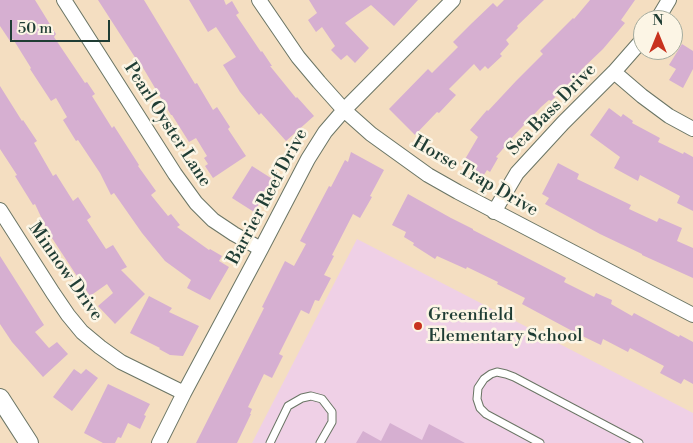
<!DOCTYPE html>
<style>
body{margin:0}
#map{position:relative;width:693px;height:443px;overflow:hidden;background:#f4dec1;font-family:"Libre Bodoni",serif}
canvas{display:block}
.north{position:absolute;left:633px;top:10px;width:50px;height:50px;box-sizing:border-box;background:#fcf5e5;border:1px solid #a4ab9e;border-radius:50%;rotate:0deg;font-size:14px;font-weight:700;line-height:20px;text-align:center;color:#1f3d34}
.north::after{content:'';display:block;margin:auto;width:18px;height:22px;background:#c8321e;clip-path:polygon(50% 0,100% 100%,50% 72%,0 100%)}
.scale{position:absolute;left:10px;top:20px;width:100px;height:22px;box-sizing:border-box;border:2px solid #1f3d34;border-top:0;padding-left:6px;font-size:15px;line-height:18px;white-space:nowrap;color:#1f3d34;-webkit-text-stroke:4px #fcf5e5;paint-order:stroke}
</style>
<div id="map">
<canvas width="693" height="443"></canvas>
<div class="north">N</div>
<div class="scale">50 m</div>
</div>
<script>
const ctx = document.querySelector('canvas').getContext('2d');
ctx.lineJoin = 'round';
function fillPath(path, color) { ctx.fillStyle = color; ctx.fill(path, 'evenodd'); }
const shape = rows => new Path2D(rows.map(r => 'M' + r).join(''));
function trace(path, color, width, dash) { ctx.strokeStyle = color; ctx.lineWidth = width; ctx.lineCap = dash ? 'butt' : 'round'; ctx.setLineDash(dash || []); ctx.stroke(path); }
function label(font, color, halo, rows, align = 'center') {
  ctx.font = font + ' "Libre Bodoni",serif'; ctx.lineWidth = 5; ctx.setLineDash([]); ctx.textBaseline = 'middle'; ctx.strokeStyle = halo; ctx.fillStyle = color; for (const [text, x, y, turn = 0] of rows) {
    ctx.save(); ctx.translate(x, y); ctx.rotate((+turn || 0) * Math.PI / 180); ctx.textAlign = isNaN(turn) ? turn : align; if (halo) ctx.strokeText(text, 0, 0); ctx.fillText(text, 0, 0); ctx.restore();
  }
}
fillPath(shape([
 [357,239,693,413,693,443,252,443]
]), '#efd0e6');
fillPath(shape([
 [0,0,35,0,56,34,54,37,85,83,87,82,95,94,92,96,112,128,114,126,139,165,138,166,156,191,151,195,168,216,171,214,180,225,177,227,209,250,210,249,222,256,219,261,229,267,210,300,187,288,191,280,165,261,142,233,114,193,111,195,100,173,78,140,76,141,63,120,67,117,56,98,51,101,30,69,31,68,13,39,10,41,0,26],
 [98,0,144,0,195,84,197,83,213,110,217,107,230,127,228,129,246,156,213,178,205,166,208,164,204,158,207,156,196,138,189,142,172,115,171,115,139,61,138,62],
 [189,0,224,0,226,5,232,1,239,13,236,15,261,52,262,51,272,66,270,66,296,98,297,97,314,116,286,141,261,113,259,115,240,92,223,65,236,57,216,27,208,32],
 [309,0,418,0,394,26,371,5,345,23,369,48,355,63,347,55,341,60,331,50,335,46,322,27,316,32,308,20,317,13],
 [504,0,544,0,517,26,518,28,506,40,509,44,500,54,502,56,488,69,485,66,480,71,474,64,449,89,456,95,439,113,437,112,415,135,389,109,428,69,432,73,458,47,453,42,471,24,493,3,497,7],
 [590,0,635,0,621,20,625,23,603,49,581,70,582,71,551,101,549,100,541,107,506,144,507,144,496,157,498,158,490,172,487,170,482,178,461,166,478,137,470,130,487,110,488,111,516,81,543,54,540,51,573,18,574,19],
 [682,44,693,51,693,69,683,88,669,80,676,69,669,65],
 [0,86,22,121,23,120,37,141,34,143,53,176,56,174,73,201,78,197,91,217,87,220,106,249,113,245,127,267,121,270,145,294,115,324,98,306,113,293,107,284,90,296,48,232,35,204,33,205,15,176,17,175,0,149],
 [609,108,621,117,623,114,633,121,632,123,660,138,658,142,683,154,684,152,693,157,693,211,677,203,680,196,640,175,638,181,614,168,620,157,590,135],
 [351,152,384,170,370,196,372,197,360,218,353,214,332,255,334,256,324,275,331,278,319,301,315,300,309,314,301,310,279,354,283,356,272,378,264,374,248,407,252,409,250,414,251,414,237,443,196,443,264,308,262,307,285,261,294,266,306,244,300,241,329,186,331,187,345,160,348,162],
 [558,163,579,174,577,179,631,205,629,209,657,222,659,218,682,228,677,241,693,248,693,278,642,255,642,254,600,234,545,204,549,198,542,194],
 [252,166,274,180,254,212,232,198],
 [408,194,451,218,473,229,473,230,566,278,564,282,594,297,596,293,612,300,611,304,632,316,634,313,679,337,680,335,693,342,693,384,684,379,681,384,660,373,664,366,630,348,628,352,603,339,601,345,576,333,522,304,525,298,497,284,498,282,467,267,466,269,437,256,435,259,413,245,414,243,404,237,406,232,392,225],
 [0,256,44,325,35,332,49,348,57,342,68,354,43,377,12,342,0,324],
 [149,296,172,308,169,312,199,326,183,356,170,355,159,349,160,348,130,333],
 [74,369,81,374,86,369,98,378,72,411,53,397],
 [108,384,150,404,144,415,146,416,140,429,128,423,121,438,118,437,115,443,103,443,84,433],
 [390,423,422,440,429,424,465,443,356,443,363,431,381,441]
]), '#d6afd1');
const service = shape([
 [270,443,288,406,302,398,311,396,322,399,332,412,332,422,320,443],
 [540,443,486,414,480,408,477,399,478,388,484,379,491,374,497,372,506,374,514,377,639,443]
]);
const minor = shape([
 [64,0,175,174,196,203,213,220,234,234,261,249],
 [259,0,298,57,319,82,344,110,371,134,428,175,458,192,693,315],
 [657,20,669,0],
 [614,72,642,96,669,116,693,129],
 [0,210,53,293,68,315,82,332,100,347,121,362,184,393],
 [494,212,517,173,563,123,614,72,643,39],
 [159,443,184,393,261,249,308,159,325,132,344,110,453,0]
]);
const tertiary = shape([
 [0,398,29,443]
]);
trace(service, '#6a7565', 9);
trace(minor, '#6a7565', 16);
trace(tertiary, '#6a7565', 20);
trace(service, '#fff', 7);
trace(minor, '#fff', 14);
trace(tertiary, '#fff', 18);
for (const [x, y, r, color] of [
 [418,326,5,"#c8321e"]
]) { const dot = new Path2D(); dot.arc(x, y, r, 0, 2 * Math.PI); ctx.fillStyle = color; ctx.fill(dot); trace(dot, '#fcf5e5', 2); }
label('18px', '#1f3d34', '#fcf5e5', [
 ["Sea Bass Drive",552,110,-46],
 ["Pearl Oyster Lane",167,125,57],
 ["Horse Trap Drive",475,177,30],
 ["Barrier Reef Drive",268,197,-62],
 ["Minnow Drive",65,272,55]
]);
label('18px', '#1f3d34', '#fcf5e5', [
 ["Greenfield",428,316],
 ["Elementary School",428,337]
], 'left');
</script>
